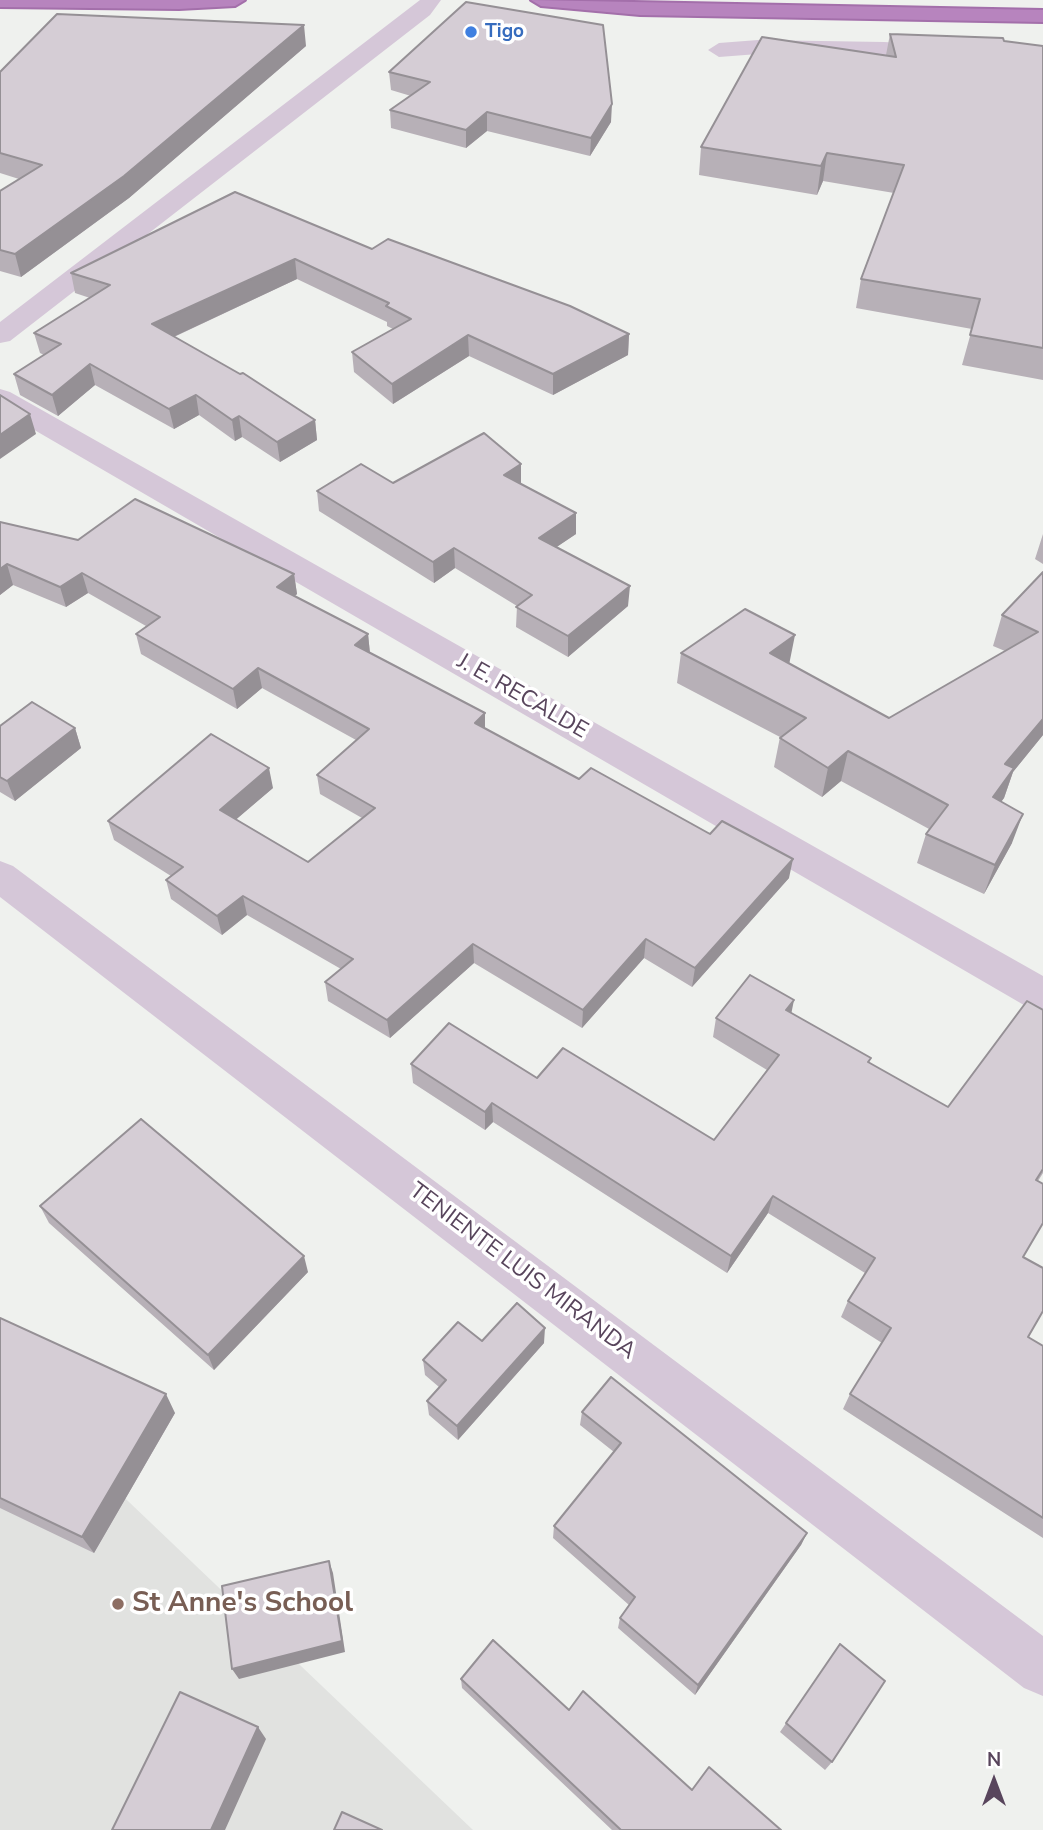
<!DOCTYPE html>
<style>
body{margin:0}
#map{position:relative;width:1043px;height:1830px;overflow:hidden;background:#eff1ee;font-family:"Nunito Sans",sans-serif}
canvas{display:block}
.north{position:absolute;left:959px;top:1746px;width:70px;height:70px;-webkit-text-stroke:5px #fff;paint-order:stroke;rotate:0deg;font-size:19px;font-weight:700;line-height:28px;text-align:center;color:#58455c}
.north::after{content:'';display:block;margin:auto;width:24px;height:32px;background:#58455c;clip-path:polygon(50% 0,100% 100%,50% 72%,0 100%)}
</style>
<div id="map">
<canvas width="1043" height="1830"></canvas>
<div class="north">N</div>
</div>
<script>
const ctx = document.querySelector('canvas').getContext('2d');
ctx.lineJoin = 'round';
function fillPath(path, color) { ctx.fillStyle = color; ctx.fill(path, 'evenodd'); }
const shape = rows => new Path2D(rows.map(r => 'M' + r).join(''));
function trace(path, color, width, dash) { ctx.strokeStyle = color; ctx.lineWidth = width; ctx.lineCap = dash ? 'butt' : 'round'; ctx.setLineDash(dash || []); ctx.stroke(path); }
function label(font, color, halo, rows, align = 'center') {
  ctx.font = font + ' "Nunito Sans",sans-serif'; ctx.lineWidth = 7; ctx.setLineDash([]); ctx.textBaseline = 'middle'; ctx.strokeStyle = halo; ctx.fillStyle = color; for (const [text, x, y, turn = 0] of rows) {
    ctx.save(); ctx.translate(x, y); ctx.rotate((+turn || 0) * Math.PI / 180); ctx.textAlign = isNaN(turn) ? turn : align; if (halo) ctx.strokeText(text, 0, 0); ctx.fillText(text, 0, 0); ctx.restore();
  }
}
fillPath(shape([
 [0,1379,473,1830,0,1830]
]), '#e1e2e0');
const highway = shape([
 [0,0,245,0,235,6,179,9,0,7,0,0],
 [531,0,1043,10,1043,22,640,15,541,6,531,0]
]);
trace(highway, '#a36faa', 4);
fillPath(shape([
 [420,0,441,0,430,15,10,341,0,343,0,322,420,0],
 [758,40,884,42,1006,49,1043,55,1043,69,1006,63,884,56,758,54,719,57,708,50,719,43,758,40],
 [0,389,10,392,1043,976,1043,1012,1029,1008,0,410,0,389],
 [0,861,13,866,1043,1636,1043,1696,1024,1688,0,897,0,861]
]), '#d5c7d8');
fillPath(highway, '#b784be');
fillPath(shape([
 [890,34,1004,41,1043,46,1043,380,962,365,972,329,856,308,861,279,894,193,823,181,817,195,699,175,701,147,886,55],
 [306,46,129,198,21,277,0,271,0,191,19,179,0,173,0,72],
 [389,72,611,122,590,156,487,131,466,148,391,128,390,110,411,96,391,90],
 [372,249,629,334,628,355,553,395,469,356,393,404,354,372,352,352,393,329,387,326,387,322,297,279,174,337,315,420,317,440,280,462,242,437,235,441,199,415,174,429,95,385,58,416,20,395,14,374,44,355,40,353,34,333,90,298,75,293,71,273],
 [393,483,521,484,576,513,576,534,556,547,628,606,568,657,516,627,517,606,455,568,434,583,319,511,317,491],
 [0,522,78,540,294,574,297,594,295,596,368,634,370,653,485,713,485,729,579,779,789,878,692,987,644,958,582,1028,474,963,390,1038,328,1001,325,982,341,969,247,915,222,935,171,899,166,880,171,876,114,840,108,821,273,788,236,819,308,862,362,818,320,794,317,775,356,740,262,688,237,709,141,654,136,634,146,626,88,593,66,607,13,585,0,595],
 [1043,534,1043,564,1035,559],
 [1043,572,1043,735,1013,772,1004,798,1001,802,1012,843,984,894,917,863,926,834,929,829,841,781,822,797,774,767,780,737,677,683,681,653,789,664,889,718,1005,651,993,646,1002,615],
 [0,726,75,728,81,748,15,801,0,792],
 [1043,1010,1043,1173,1038,1181,1023,1257,1028,1337,1043,1346,1043,1538,843,1409,850,1394,882,1343,841,1317,848,1301,865,1273,768,1213,727,1273,493,1122,485,1130,413,1083,411,1064,537,1078,714,1140,767,1070,713,1037,716,1018,791,1013,871,1058,869,1063,948,1107],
 [40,1206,308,1272,214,1370,49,1223],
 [0,1318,175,1413,94,1553,0,1508],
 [482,1341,544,1343,458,1440,429,1415,427,1401,439,1387,425,1375,423,1360],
 [582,1412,807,1533,801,1545,695,1695,618,1628,620,1618,629,1605,553,1538,554,1526,614,1452,580,1425],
 [840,1644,832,1762,825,1770,780,1732],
 [461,1679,569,1710,692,1790,781,1830,612,1830,462,1688]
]), '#b7b0b7');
fillPath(shape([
 [304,25,306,46,129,198,21,277,15,254],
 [612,104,611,122,590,156,591,138],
 [487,112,487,131,466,148,466,130],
 [827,153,823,181,817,195,821,166],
 [295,259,297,279,156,345,152,324],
 [629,334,628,355,553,395,553,374],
 [468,335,469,356,393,404,392,384],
 [90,364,95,385,58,416,52,395],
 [196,395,199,415,174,429,169,409],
 [30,414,36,434,0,459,0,435],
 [239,416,242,437,235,441,232,420],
 [315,420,317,440,280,462,277,442],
 [521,464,521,485,504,475],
 [576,513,576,534,539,559,539,538],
 [454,548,455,568,434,583,433,562],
 [7,564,13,585,0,595,0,569],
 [82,573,88,593,66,607,60,587],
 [294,574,297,594,281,607,277,587],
 [630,586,628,606,568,657,568,636],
 [368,634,370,654,355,645],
 [795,635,789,665,770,653],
 [258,668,262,688,237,709,233,689],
 [485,713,485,733,475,723],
 [1043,719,1043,735,1013,772,1004,798,982,827,1005,764],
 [75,728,81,748,15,801,7,781],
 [848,751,841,781,822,797,828,768],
 [269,768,273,788,225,829,220,810],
 [1023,814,1012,843,984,894,995,865],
 [793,859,789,878,692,987,695,968],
 [243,896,247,915,222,935,217,916],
 [646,939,644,958,582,1028,583,1010],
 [473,944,474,963,390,1038,387,1020],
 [794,1000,790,1020,786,1010],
 [492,1103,493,1122,485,1130,485,1112],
 [773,1196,768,1213,727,1273,731,1256],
 [304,1256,308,1272,214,1370,208,1355],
 [545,1328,544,1343,458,1440,457,1426],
 [166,1394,175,1413,94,1553,82,1537],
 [807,1533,801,1545,695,1695,698,1685],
 [329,1561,333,1573,345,1652,239,1679,232,1669],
 [258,1727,266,1739,225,1830,211,1830]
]), '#959095');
const building = shape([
 [466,2,603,25,612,104,591,138,487,112,466,130,390,110,430,82,389,72,466,2],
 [57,14,304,25,124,176,15,254,0,250,0,191,42,165,0,153,0,72,57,14],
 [890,34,1003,38,1004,41,1043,46,1043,348,970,335,980,299,861,279,904,165,827,153,821,166,701,147,762,37,896,57,890,34],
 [235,192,372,249,388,239,570,306,629,334,553,374,468,335,392,384,352,352,411,319,386,306,389,303,295,259,152,324,240,374,243,373,315,420,277,442,239,416,232,420,196,395,169,409,90,364,52,395,14,374,61,344,34,333,110,285,71,273,235,192],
 [0,395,30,414,0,435,0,395],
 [484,433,521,464,504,475,576,513,539,538,630,586,568,636,516,607,532,595,454,548,433,562,317,491,361,464,393,483,484,433],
 [135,499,294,574,277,587,368,634,355,645,485,713,475,723,579,779,591,768,710,834,722,821,793,859,695,968,646,939,583,1010,473,944,387,1020,325,982,353,959,243,896,217,916,166,880,183,867,108,821,211,734,269,768,220,810,308,862,375,808,317,775,369,729,258,668,233,689,136,634,160,617,82,573,60,587,7,564,0,569,0,522,78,540,135,499],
 [1043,572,1043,719,1005,764,1014,768,993,797,1023,814,995,865,926,834,948,805,848,751,828,768,780,738,806,718,681,653,745,609,795,635,770,653,889,718,1038,632,1002,615,1043,572],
 [32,702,75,728,7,781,0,777,0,726,32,702],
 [750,975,794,1000,786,1010,871,1058,868,1062,948,1107,1027,1001,1043,1010,1043,1169,1036,1180,1043,1184,1043,1223,1023,1257,1043,1268,1043,1311,1028,1337,1043,1346,1043,1518,850,1394,891,1328,848,1301,875,1258,773,1196,731,1256,492,1103,485,1112,411,1064,449,1023,537,1078,563,1048,714,1140,779,1055,716,1018,750,975],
 [141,1119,304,1256,208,1355,40,1206,141,1119],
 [517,1303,545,1328,457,1426,427,1401,446,1380,423,1360,458,1322,482,1341,517,1303],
 [0,1318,166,1394,82,1537,0,1498,0,1318],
 [611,1377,807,1533,698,1685,620,1618,635,1597,554,1526,621,1443,582,1412,611,1377],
 [329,1561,342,1641,232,1669,222,1586,329,1561],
 [493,1640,569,1710,583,1691,692,1790,709,1767,781,1830,621,1830,461,1679,493,1640],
 [840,1644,885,1681,832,1762,786,1723,840,1644],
 [180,1692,258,1727,211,1830,112,1830,180,1692],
 [342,1812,382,1830,334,1830,342,1812]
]);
fillPath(building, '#d5cdd5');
trace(building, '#959095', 2);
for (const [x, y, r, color] of [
 [471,32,7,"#3f7fe0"],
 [118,1604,7,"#8d6e63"]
]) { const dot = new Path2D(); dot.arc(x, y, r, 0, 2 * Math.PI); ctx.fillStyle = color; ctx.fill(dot); trace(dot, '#fff', 2.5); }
label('bold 19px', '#366cbe', '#fff', [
 ["Tigo",485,32]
], 'left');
label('23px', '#58455c', '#fff', [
 ["J. E. RECALDE",522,697,30],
 ["TENIENTE LUIS MIRANDA",522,1272,37]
]);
label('bold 28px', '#785e54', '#fff', [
 ["St Anne's School",132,1604]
], 'left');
</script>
